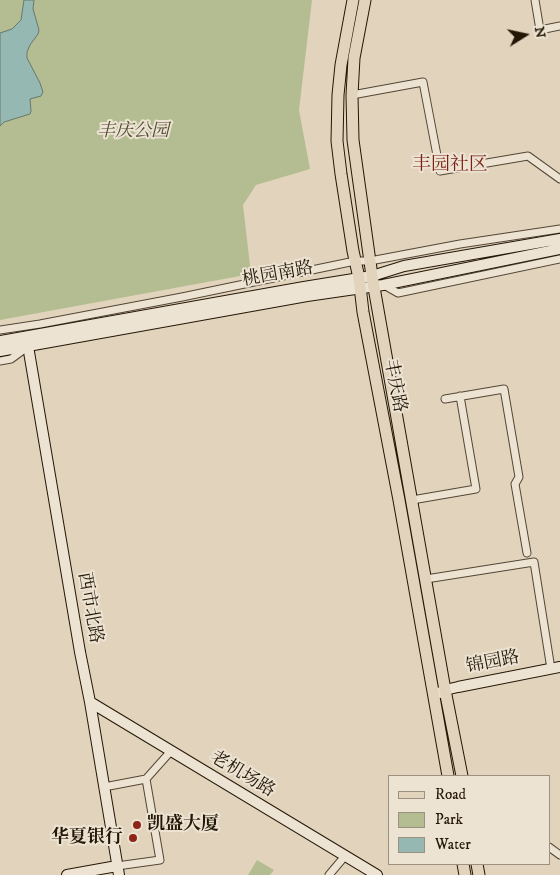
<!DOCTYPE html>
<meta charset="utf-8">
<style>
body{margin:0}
#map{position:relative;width:560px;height:875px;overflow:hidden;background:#e2d4bc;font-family:"IM FELL DW Pica",serif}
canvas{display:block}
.legend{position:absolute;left:388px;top:775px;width:162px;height:90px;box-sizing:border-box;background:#ece3d3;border:1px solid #9c9181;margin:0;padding:6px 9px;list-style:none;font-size:15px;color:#241706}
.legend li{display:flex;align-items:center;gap:10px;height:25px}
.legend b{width:25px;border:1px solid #9c9181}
.north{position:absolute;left:500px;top:10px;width:50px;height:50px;-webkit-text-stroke:4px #ece3d3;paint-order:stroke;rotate:80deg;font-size:14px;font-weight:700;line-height:20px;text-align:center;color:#241706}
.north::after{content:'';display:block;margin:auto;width:18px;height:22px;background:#241706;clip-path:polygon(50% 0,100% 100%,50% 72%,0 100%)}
</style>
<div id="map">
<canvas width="560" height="875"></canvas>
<ul class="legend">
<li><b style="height:6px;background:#e2d4bc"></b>Road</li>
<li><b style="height:14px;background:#b3bd91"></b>Park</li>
<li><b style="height:14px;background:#95b8b2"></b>Water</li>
</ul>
<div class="north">N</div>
</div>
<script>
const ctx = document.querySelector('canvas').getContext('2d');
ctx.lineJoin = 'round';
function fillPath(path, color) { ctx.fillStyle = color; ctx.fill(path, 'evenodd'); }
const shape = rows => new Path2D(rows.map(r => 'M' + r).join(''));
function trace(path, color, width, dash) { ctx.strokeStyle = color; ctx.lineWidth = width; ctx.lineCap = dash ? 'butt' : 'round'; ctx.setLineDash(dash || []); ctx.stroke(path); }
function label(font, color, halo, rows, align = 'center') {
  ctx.font = font + ' "IM FELL DW Pica","Noto Serif SC",serif'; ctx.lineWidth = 4; ctx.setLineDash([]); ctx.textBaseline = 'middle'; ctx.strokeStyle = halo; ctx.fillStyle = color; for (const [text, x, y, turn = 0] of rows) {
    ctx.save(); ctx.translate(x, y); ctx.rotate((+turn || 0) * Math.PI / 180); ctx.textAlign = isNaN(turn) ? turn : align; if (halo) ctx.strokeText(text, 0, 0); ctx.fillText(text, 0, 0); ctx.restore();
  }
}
fillPath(shape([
 [0,0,312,0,299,110,310,169,256,185,243,205,251,274,0,320],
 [257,860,274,870,270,875,248,875]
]), '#b3bd91');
const water = shape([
 [24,0,34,0,33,9,39,30,38,34,30,45,27,52,27,58,40,83,43,92,41,96,30,99,31,111,30,114,4,122,0,126,0,33,12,29,21,20,24,0]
]);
fillPath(water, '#95b8b2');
trace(water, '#68786d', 1);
const street = shape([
 [535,0,540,30,560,26],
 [352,95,423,82,440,171,528,156,560,179],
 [384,285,398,293,560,259],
 [0,330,40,324,182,297,355,261,370,261,460,244,560,229],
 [0,361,11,359,26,348],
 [445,399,504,389,519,477,515,484,527,553],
 [412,500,476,489,460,396],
 [426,579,534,562,551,669],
 [104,787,146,779,171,751],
 [549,847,560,855],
 [117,866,160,860,146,779],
 [329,875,345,856]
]);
const secondary = shape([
 [0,341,304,287,372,276,404,266,560,239],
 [28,346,80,652,90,702,119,875],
 [0,351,307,296,383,285,560,249],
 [439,693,445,690,458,687,560,667],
 [90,702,377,875],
 [67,875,117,866]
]);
const primary = shape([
 [353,0,341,65,338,95,337,141,341,174,353,251,359,278,363,312,399,500,448,776],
 [365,0,354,58,352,95,353,140,372,276,445,690,462,776],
 [463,864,465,875],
 [477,864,479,875]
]);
trace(street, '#544634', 9);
trace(secondary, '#241706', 12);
trace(primary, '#241706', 13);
trace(street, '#ece3d3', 7);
trace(secondary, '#ece3d3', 10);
trace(primary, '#e2d4bc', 11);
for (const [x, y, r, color] of [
 [137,825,5,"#8f2418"],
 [133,838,5,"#8f2418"]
]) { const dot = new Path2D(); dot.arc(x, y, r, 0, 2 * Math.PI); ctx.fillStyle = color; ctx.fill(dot); trace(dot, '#ece3d3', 2); }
label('italic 18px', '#4f4930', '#ece3d3', [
 ["丰庆公园",133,132]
]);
label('18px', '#241706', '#ece3d3', [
 ["桃园南路",278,275,-10],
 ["丰庆路",394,386,79],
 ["西市北路",89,608,80],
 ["锦园路",493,663,-11],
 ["老机场路",242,775,31]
]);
label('bold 18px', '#241706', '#ece3d3', [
 ["凯盛大厦",147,825],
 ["华夏银行",123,838,"right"]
], 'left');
label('19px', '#7a1f14', '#ece3d3', [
 ["丰园社区",450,166]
]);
</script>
